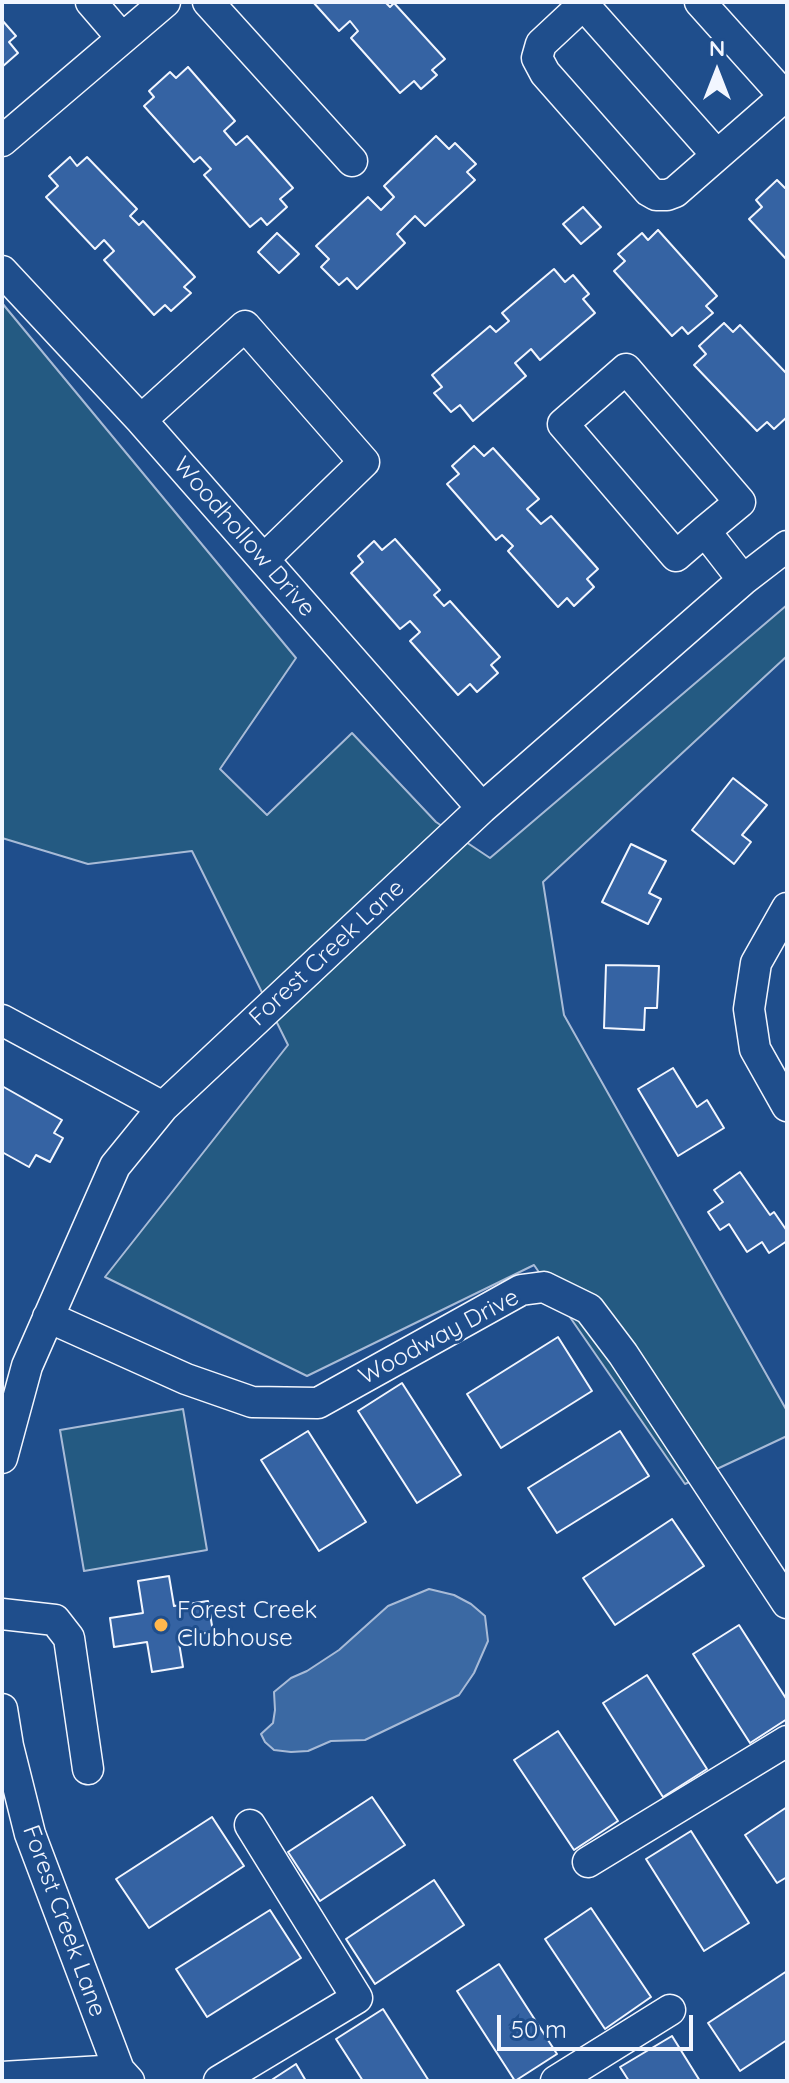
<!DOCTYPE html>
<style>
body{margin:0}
#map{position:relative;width:789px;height:2083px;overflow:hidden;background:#1f4e8c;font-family:Quicksand,sans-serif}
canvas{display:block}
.frame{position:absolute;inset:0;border:4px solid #f2f6ff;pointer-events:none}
.north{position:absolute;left:677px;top:32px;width:80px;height:80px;-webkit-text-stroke:6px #1f4e8c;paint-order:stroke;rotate:0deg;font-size:22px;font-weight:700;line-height:32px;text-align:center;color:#f2f6ff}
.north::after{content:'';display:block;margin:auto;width:28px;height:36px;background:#f2f6ff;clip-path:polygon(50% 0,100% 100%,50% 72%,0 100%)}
.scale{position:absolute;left:497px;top:2015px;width:196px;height:36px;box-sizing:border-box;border:4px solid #f2f6ff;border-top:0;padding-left:10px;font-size:24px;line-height:28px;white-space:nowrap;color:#f2f6ff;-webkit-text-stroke:6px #1f4e8c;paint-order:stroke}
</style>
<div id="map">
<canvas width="789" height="2083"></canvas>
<div class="frame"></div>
<div class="north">N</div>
<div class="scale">50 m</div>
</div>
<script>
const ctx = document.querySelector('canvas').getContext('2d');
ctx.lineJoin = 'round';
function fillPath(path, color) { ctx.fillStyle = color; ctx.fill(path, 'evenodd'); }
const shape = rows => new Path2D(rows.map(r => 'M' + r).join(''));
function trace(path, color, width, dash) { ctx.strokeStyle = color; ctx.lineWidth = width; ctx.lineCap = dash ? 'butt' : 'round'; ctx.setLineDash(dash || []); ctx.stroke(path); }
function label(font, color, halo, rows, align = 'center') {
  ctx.font = font + ' Quicksand,sans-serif'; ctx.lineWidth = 6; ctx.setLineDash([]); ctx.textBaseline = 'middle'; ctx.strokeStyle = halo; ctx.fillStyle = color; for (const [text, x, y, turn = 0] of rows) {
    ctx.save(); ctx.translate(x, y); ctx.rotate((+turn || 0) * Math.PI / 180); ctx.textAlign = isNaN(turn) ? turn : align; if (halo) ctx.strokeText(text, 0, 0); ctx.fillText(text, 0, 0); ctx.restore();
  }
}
const green = shape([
 [2,303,296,658,220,769,267,815,352,733,436,822,490,858,787,605,787,656,543,882,564,1015,787,1411,787,1436,685,1484,534,1265,307,1376,105,1277,288,1045,192,851,88,864,2,838,2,303],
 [183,1409,207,1550,84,1571,60,1430,183,1409]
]);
fillPath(green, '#245a82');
trace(green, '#a8bbd7', 2);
const water = shape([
 [429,1589,454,1595,471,1604,485,1616,488,1641,474,1673,459,1695,365,1740,331,1741,308,1751,291,1752,274,1750,265,1742,261,1734,273,1723,275,1710,274,1692,291,1678,307,1671,339,1650,388,1606,429,1589]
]);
fillPath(water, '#3b69a3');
trace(water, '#a8bbd7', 2);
const building = shape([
 [313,2,385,2,390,7,394,3,445,59,432,70,437,75,421,89,414,81,400,93,351,38,358,31,350,21,339,31,313,2],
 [2,20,16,36,9,42,18,53,2,67,2,20],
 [188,67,235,121,224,131,236,145,247,136,293,188,280,199,287,207,267,225,261,218,250,227,204,175,211,169,200,157,194,162,144,106,154,97,149,91,170,72,176,78,188,67],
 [436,136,449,149,455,143,476,164,467,172,475,180,425,226,415,216,397,234,405,243,357,289,347,278,339,285,321,267,329,259,316,246,368,197,381,210,394,197,384,186,436,136],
 [70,157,77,166,87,157,137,209,130,216,139,225,143,221,195,277,184,287,191,293,171,311,165,305,154,315,104,260,114,251,104,240,95,249,46,197,58,186,49,176,70,157],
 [777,180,785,188,787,187,787,260,749,219,762,207,756,200,777,180],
 [583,207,601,227,581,244,563,224,583,207],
 [658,230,717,296,706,306,713,313,688,334,682,327,672,336,614,271,625,261,618,254,642,233,648,240,658,230],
 [277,233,299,254,279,273,258,252,277,233],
 [554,269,565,282,573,275,589,294,583,299,595,313,540,360,531,349,515,363,526,376,473,421,460,405,451,412,434,393,442,387,432,375,490,326,496,332,509,321,502,313,554,269],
 [724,323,733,332,740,325,787,374,787,417,774,429,767,422,757,431,694,365,706,354,699,346,724,323],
 [474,446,484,456,493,448,539,499,527,509,541,524,551,516,598,569,587,579,594,587,574,606,567,598,558,607,508,551,513,546,502,535,496,540,447,484,459,474,452,466,474,446],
 [395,539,440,590,434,595,444,606,450,601,500,657,491,665,498,673,477,692,470,684,458,695,410,641,420,632,410,621,400,629,351,573,363,562,358,556,374,541,382,550,395,539],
 [733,778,767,805,742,835,751,842,734,864,692,830,733,778],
 [631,844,666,861,649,893,661,899,648,924,602,902,631,844],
 [606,965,659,966,657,1008,645,1008,644,1030,604,1028,606,965],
 [673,1068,697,1107,707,1100,724,1128,678,1156,638,1089,673,1068],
 [2,1086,62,1120,54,1133,63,1138,50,1162,36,1155,29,1167,2,1152,2,1086],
 [740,1172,770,1215,774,1212,787,1231,787,1241,769,1253,762,1242,747,1252,729,1224,720,1230,708,1212,723,1202,714,1190,740,1172],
 [558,1337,592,1391,501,1448,467,1394,558,1337],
 [402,1383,461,1475,417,1503,358,1411,402,1383],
 [308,1431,366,1522,319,1551,261,1460,308,1431],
 [620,1431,649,1476,557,1533,528,1488,620,1431],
 [672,1519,704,1566,615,1625,583,1578,672,1519],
 [169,1576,174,1606,208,1601,213,1632,178,1637,183,1667,152,1672,147,1642,114,1647,110,1618,143,1613,138,1581,169,1576],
 [739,1625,787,1700,787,1719,750,1743,693,1654,739,1625],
 [647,1675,707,1769,663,1797,603,1703,647,1675],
 [558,1731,618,1821,574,1850,514,1760,558,1731],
 [372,1797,405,1845,320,1901,288,1852,372,1797],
 [787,1807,787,1877,777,1883,745,1835,787,1807],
 [212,1817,244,1866,149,1928,116,1879,212,1817],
 [691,1831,749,1923,704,1951,646,1859,691,1831],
 [434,1880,464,1925,375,1984,346,1939,434,1880],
 [591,1908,651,1997,605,2029,545,1939,591,1908],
 [270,1910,301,1958,207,2017,176,1969,270,1910],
 [499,1964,557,2054,515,2081,457,1991,499,1964],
 [787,1971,787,2040,740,2071,708,2023,787,1971],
 [383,2009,429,2081,363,2081,336,2039,383,2009],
 [672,2036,700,2081,629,2081,620,2067,672,2036],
 [296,2064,306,2081,270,2081,296,2064]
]);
fillPath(building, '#3563a3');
trace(building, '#f2f6ff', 2);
const minor = shape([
 [91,2,122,38],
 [208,2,352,161],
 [586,2,541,44,537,58,545,73,649,191,656,195,667,195,675,192,785,96],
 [700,2,787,99],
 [583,4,716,154],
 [2,141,165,2],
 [2,271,141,420,482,808],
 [141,420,245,326,364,462,264,559],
 [705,531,676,556,563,424,626,369,740,502,705,531,743,580],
 [787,908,756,963,749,1009,755,1049,787,1106],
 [2,1020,163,1107],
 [48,1317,186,1379,252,1402,318,1403,521,1290,544,1287,589,1309,623,1354,787,1603],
 [2,1458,27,1366,115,1166,163,1107,482,808,743,580,787,546],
 [2,1614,55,1620,69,1638,88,1769],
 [2,1709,8,1746,30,1834,119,2070,129,2081],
 [588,1862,787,1741],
 [2,2077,119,2070],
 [219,2081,357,1998,250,1825],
 [556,2081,670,2010]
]);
trace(minor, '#f2f6ff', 33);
trace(minor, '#1f4e8c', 30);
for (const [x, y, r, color] of [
 [161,1625,8,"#ffb74d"]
]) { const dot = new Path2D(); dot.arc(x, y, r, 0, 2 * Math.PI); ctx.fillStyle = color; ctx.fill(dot); trace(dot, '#1f4e8c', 3); }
label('24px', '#f2f6ff', '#1f4e8c', [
 ["Woodhollow Drive",244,537,49],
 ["Forest Creek Lane",327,953,-43],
 ["Woodway Drive",439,1337,-28],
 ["Forest Creek Lane",64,1921,70]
]);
label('24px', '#f2f6ff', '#1f4e8c', [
 ["Forest Creek",177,1611],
 ["Clubhouse",177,1639]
], 'left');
</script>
